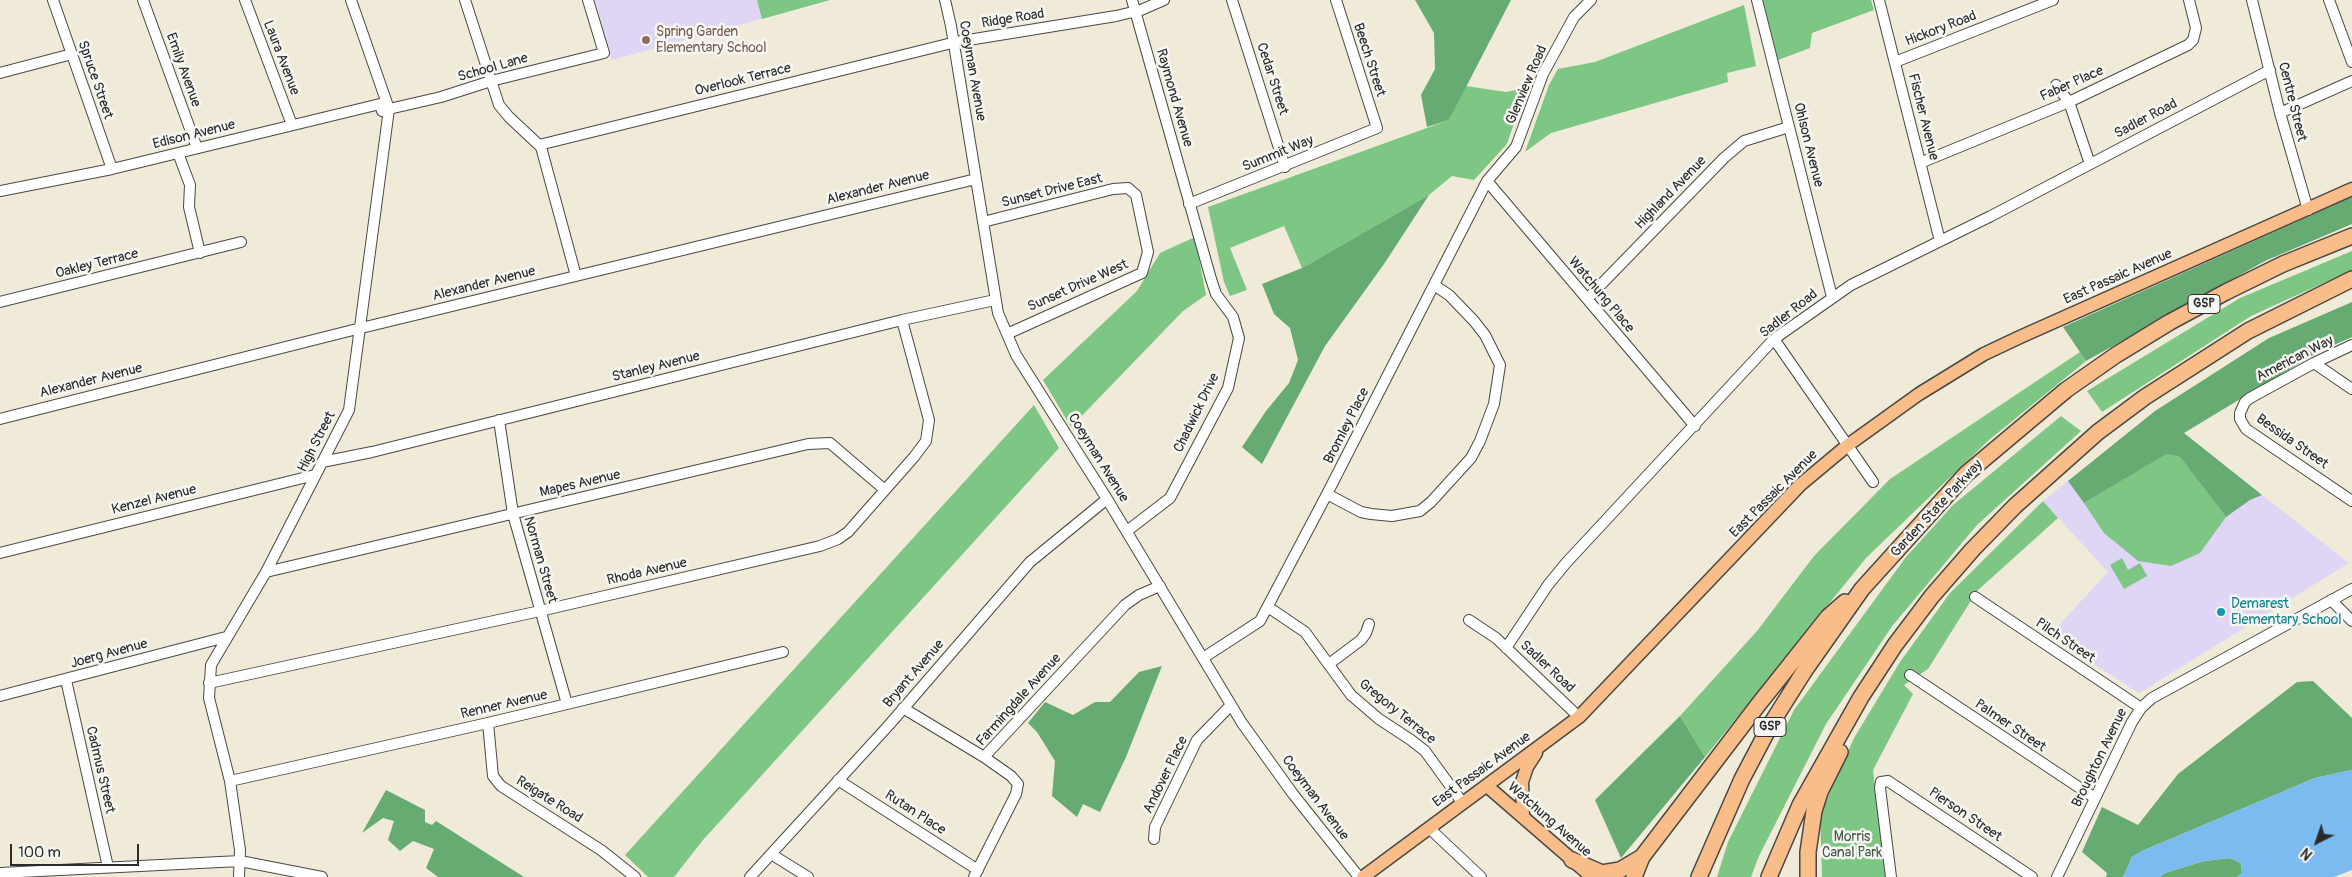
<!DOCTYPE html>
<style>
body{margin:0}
#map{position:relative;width:2352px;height:877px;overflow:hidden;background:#f0ebd8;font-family:Pangolin,sans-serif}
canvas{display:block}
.north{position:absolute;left:2292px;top:817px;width:50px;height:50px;-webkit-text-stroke:4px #f6f6f2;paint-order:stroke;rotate:221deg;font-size:14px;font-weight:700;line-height:20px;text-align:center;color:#2b2b2b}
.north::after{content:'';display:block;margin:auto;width:18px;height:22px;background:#2b2b2b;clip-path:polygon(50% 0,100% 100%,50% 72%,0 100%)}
.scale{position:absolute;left:10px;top:844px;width:129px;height:22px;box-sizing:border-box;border:2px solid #2b2b2b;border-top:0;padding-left:6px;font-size:15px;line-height:18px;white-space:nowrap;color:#2b2b2b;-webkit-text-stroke:4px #f6f6f2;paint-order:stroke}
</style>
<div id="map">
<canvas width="2352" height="877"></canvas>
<div class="north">N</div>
<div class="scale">100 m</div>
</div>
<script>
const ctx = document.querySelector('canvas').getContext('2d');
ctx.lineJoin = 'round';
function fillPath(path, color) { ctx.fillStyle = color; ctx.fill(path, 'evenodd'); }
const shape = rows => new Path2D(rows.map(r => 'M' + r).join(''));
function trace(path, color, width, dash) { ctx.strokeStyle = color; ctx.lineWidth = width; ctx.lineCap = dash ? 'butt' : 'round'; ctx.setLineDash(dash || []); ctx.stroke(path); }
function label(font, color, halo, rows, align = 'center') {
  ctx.font = font + ' Pangolin,sans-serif'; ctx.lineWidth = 5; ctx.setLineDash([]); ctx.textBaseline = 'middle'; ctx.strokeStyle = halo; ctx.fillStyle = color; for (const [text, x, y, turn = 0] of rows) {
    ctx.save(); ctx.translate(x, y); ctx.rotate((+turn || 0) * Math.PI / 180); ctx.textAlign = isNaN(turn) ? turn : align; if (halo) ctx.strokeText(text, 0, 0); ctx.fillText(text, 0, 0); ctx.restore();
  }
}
fillPath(shape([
 [595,0,830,0,612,60],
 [2155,411,2349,563,2139,693,2049,636,2108,572,2043,501]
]), '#dfd5f5');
fillPath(shape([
 [757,0,830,0,762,19],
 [1763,0,1871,0,1874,10,1812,33,1810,48,1778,60],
 [1744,5,1756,66,1727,73,1728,82,1551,133,1525,152,1549,85,1558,69,1595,62],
 [1466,86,1506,92,1526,88,1507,144,1474,180,1452,176,1429,195,1302,268,1284,226,1230,248,1247,290,1230,296,1224,282,1208,207,1449,120],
 [1195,237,1206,295,1183,311,1071,427,1043,380,1137,291,1160,253],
 [2352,251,2352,270,2251,316,2102,412,2087,391,2240,298],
 [2080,352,2086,361,1989,440,1866,558,1705,757,1680,716,1757,631,1814,556,1890,479],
 [1034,405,1059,448,703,840,674,877,648,877,625,855],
 [2061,416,2081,431,1977,525,1893,625,1826,724,1759,856,1751,877,1717,877,1728,842,1794,710,1906,557,1953,505],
 [2167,454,2180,457,2226,517,2200,553,2171,566,2138,561,2104,533,2084,503],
 [2043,501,2058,518,1977,591,1928,669,1904,685,1913,694,1873,770,1886,877,1822,877,1820,815,1854,738,1900,662,1950,593],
 [2122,558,2128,570,2140,563,2147,576,2124,589,2110,565]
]), '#7dc684');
fillPath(shape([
 [1415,0,1511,0,1449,120,1427,127,1421,95,1435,69,1434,33],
 [1429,195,1384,264,1325,346,1262,464,1242,447,1266,411,1289,383,1298,360,1290,328,1274,314,1262,284,1302,268],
 [2352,197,2352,224,2265,261,2086,361,2063,327],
 [2352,302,2352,337,2318,352,2184,433,2262,495,2250,500,2226,517,2180,457,2167,454,2084,503,2068,481,2155,411,2269,338],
 [1162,666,1126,757,1100,812,1083,804,1077,817,1052,796,1055,761,1037,732,1028,723,1045,702,1073,715,1095,702,1110,702,1139,672],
 [2313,681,2352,718,2352,770,2315,778,2142,851,2132,857,2123,877,2106,877,2107,873,2082,852,2102,807,2138,825,2178,774,2297,682],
 [1680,716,1705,757,1621,858,1595,800],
 [386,790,425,810,425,822,432,825,436,821,524,877,438,877,426,868,434,849,413,841,400,851,388,840,394,821,383,818,362,833],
 [2230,858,2241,863,2242,873,2237,877,2160,877,2165,873,2204,861]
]), '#66ab72');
fillPath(shape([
 [2352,770,2352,870,2334,877,2237,877,2242,873,2241,863,2230,858,2204,861,2165,873,2160,877,2123,877,2132,857,2142,851,2315,778]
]), '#7cbbf0');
const minor = shape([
 [53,0,112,169],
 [143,0,197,148],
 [245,0,292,125],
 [465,0,499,105,509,117,541,147,576,276],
 [945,0,951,26,998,313,1016,355,1107,499,1242,723,1293,794,1359,877],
 [1232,0,1285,167],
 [1757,0,1832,297],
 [1879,0,1940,241],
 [2252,0,2280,113,2308,210],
 [2329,0,2352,62],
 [1895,62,2053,0],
 [0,73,72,54],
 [2056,85,2069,102,2090,164],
 [2280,113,2352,81],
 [539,145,956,42,1116,16,1141,10,1164,0],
 [178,153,190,185,189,207,200,253],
 [1920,163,2069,102,2188,45,2193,40,2196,28,2189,0],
 [1487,181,1695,426],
 [0,191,112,169,380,104,382,111,389,109,441,97,491,81,604,53,588,0],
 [1189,204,1377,128,1336,0],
 [983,222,1113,189,1128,188,1136,195,1148,252,1142,273,1007,334],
 [1587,299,1724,158,1744,141,1789,127],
 [0,302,241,242],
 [1774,339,1873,482],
 [2352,345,2314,363,2250,398,2245,402,2240,413,2240,419,2246,429,2352,501],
 [2314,363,2352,389],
 [0,419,353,330,976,179],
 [499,420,513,514,567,704],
 [322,462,372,452,902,320,995,300],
 [1327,494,1361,512,1371,514,1392,516,1420,511,1431,502,1471,458,1480,441,1494,404,1500,365,1485,335,1474,321,1449,295,1434,285],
 [1127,531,1170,498,1228,388,1239,338,1233,317,1216,294,1211,279,1132,0],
 [0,553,315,475],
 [266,572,808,444,830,443,885,490],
 [1975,597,2141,708],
 [2331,600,2352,621],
 [1268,607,1305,632,1351,695,1379,719,1411,740,1425,751,1462,802],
 [1469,620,1496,638,1579,717],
 [1506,648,1548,585,1566,563,1774,339,1851,285,1991,216,2270,70],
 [1203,658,1260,621,1327,494,1487,181,1516,147,1543,74,1574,17,1591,0],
 [1329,664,1361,640,1366,633,1369,624],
 [1910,675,2095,798],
 [66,680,108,867],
 [209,683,540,611,820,546,838,539,848,532,914,457,926,441,929,420,902,320],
 [0,696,226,637],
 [903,708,984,757,1011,776,1018,784,1016,794,974,877],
 [488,723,493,776,501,786,601,850,635,877],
 [984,757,1125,605,1139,595,1160,586],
 [838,780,978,870],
 [230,781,488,723,783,652],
 [1429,828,1481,877],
 [1154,839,1155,827,1197,740,1231,705],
 [771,854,808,877],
 [0,873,240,861,322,877],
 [239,877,240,850,230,781,209,698,211,665,266,572,349,410,389,109,351,0],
 [750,877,889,725,1030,562,1107,499],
 [1891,877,1880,788,1881,782,1888,781,2032,877],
 [2057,877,2132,722,2141,708,2152,698,2352,589]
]);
const major = shape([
 [1487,786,1592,877],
 [1523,815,1522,782,1527,767,1536,753],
 [1363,877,1579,717,1800,485,1848,445,1919,394,1984,354,2020,337,2352,189]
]);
const highway = shape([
 [1572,860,1602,873,1620,870,1642,857],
 [1634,877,1642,857,1758,705,1828,617,1845,602],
 [1699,877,1742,779,1771,724,1805,670,1862,589,1966,474,2066,390,2116,355,2170,322,2226,292,2283,264,2352,236],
 [1769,877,1800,805,1861,697,1895,645,1932,596,1973,549,2015,506,2098,432,2145,397,2248,331,2352,279],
 [1808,877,1808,852,1814,811,1820,792,1840,752]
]);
trace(minor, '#494845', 12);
trace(major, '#494845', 15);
trace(highway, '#494845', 18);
trace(minor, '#fff', 10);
trace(major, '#f8bd89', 12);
trace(highway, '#f8bd89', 15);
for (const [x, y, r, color] of [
 [646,40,5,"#8d6e63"],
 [2221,612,5,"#0f9aa8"]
]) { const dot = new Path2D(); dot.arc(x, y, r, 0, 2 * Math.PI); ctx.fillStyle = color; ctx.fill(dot); trace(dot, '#f6f6f2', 2); }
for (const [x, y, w] of [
 [2204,304,32],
 [1770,727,32]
]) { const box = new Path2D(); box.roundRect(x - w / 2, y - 9.5, w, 19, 4); ctx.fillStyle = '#f6f6f2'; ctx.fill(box); trace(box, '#2b2b2b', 1); }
label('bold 12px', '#2b2b2b', null, [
 ["GSP",2204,304],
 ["GSP",1770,727]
]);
label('14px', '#2b2b2b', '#f6f6f2', [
 ["Ridge Road",1013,19,-9],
 ["Hickory Road",1941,29,-21],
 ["Laura Avenue",281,58,69],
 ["Beech Street",1369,60,72],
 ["School Lane",493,68,-16],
 ["Emily Avenue",183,70,70],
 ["Coeyman Avenue",972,71,80],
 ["Cedar Street",1272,79,72],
 ["Spruce Street",95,80,71],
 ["Overlook Terrace",743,80,-14],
 ["Faber Place",2072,84,-24],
 ["Glenview Road",1527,85,-67],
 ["Raymond Avenue",1174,98,74],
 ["Centre Street",2292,102,76],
 ["Fischer Avenue",1923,117,76],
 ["Sadler Road",2146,119,-28],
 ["Edison Avenue",194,135,-14],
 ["Ohlson Avenue",1808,145,76],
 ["Summit Way",1278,154,-22],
 ["Alexander Avenue",878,188,-14],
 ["Sunset Drive East",1052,191,-14],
 ["Highland Avenue",1671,193,-46],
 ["Oakley Terrace",97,264,-14],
 ["East Passaic Avenue",2118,277,-24],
 ["Alexander Avenue",484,284,-14],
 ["Sunset Drive West",1078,286,-24],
 ["Watchung Place",1601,295,50],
 ["Sadler Road",1789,314,-38],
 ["American Way",2295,359,-27],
 ["Stanley Avenue",656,367,-14],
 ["Alexander Avenue",91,381,-14],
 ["Chadwick Drive",1197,413,-64],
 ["Bromley Place",1347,426,-63],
 ["High Street",317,442,-63],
 ["Bessida Street",2292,442,35],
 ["Coeyman Avenue",1098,458,58],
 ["Mapes Avenue",580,484,-13],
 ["East Passaic Avenue",1774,494,-45],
 ["Kenzel Avenue",154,500,-14],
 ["Garden State Parkway",1937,509,-47],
 ["Norman Street",540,560,74],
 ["Rhoda Avenue",647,572,-13],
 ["Pilch Street",2065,641,34],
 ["Joerg Avenue",109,654,-15],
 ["Sadler Road",1547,667,43],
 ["Bryant Avenue",914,674,-49],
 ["Farmingdale Avenue",1019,700,-48],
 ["Renner Avenue",504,705,-13],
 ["Gregory Terrace",1397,712,39],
 ["Palmer Street",2010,726,34],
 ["Broughton Avenue",2100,758,-64],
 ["Cadmus Street",100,770,77],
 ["East Passaic Avenue",1482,770,-36],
 ["Andover Place",1166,775,-64],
 ["Coeyman Avenue",1315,798,53],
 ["Reigate Road",549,800,32],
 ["Rutan Place",915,813,33],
 ["Pierson Street",1965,815,34],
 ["Watchung Avenue",1549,820,41]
]);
label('14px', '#785e54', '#f6f6f2', [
 ["Spring Garden",656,32],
 ["Elementary School",656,48]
], 'left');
label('14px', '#0d838f', '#f6f6f2', [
 ["Demarest",2231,604],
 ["Elementary School",2231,620]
], 'left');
label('14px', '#445a46', '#f6f6f2', [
 ["Morris",1852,837],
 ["Canal Park",1852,853]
]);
</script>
